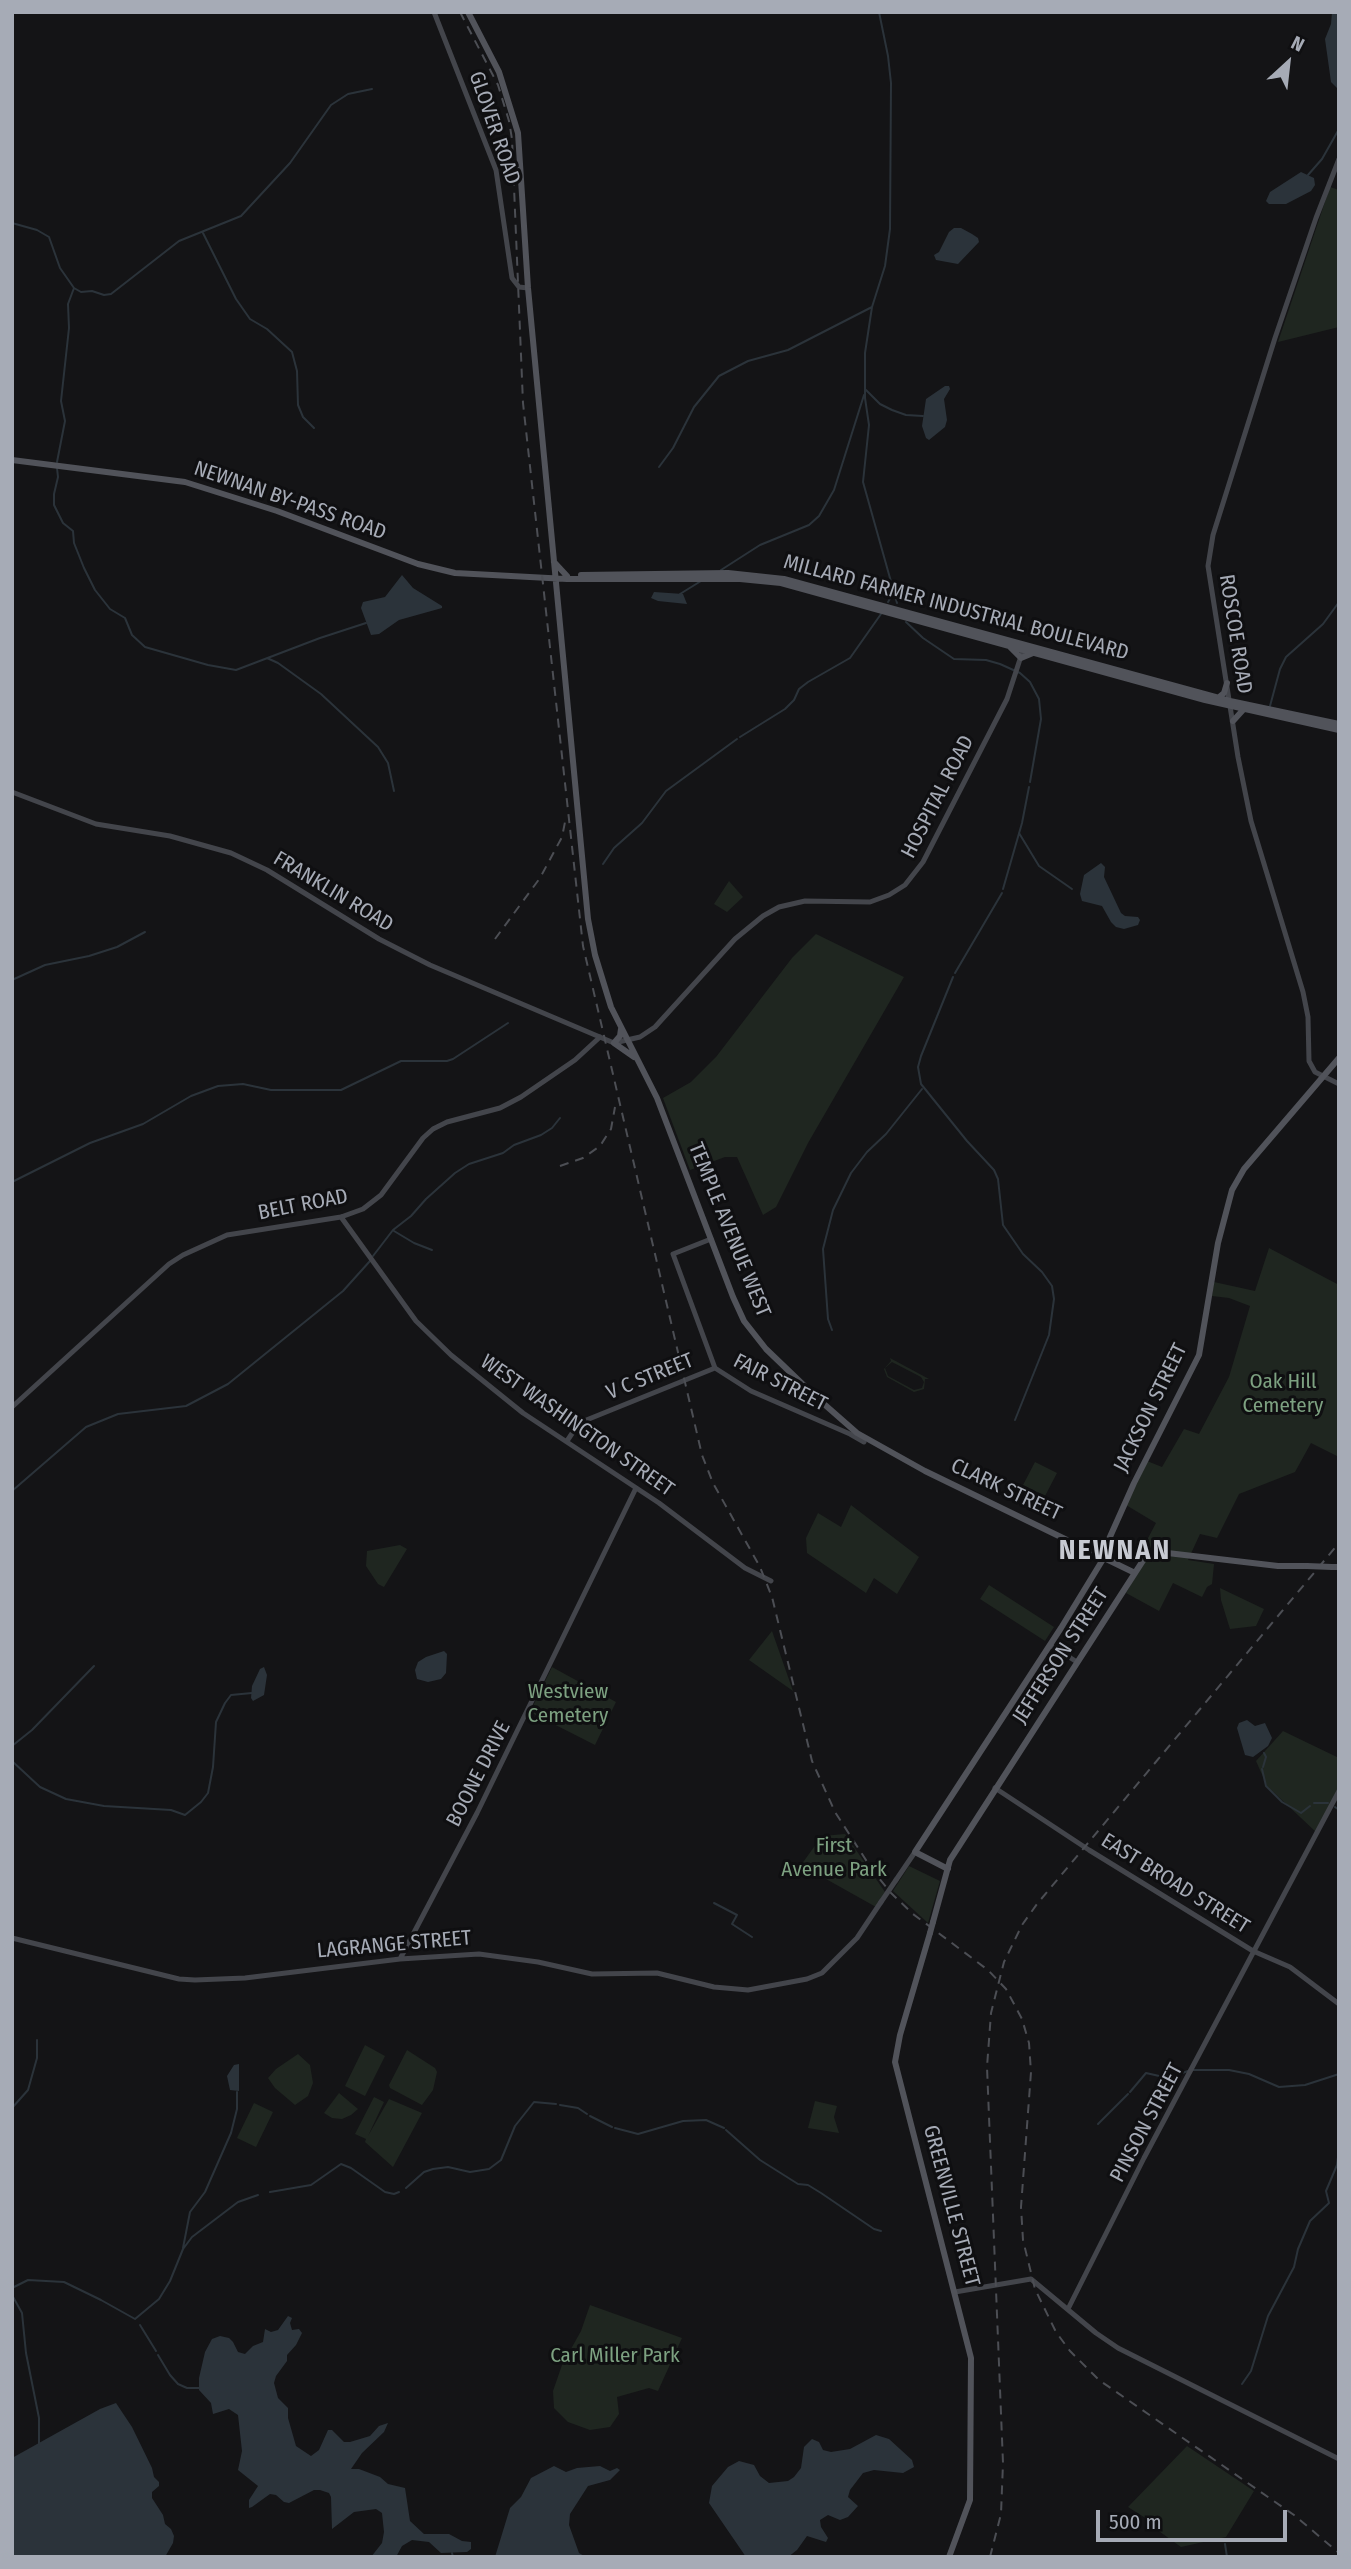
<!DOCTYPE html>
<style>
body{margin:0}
#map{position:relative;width:1351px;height:2569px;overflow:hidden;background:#141416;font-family:"Fira Sans Condensed",sans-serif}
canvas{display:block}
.frame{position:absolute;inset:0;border:14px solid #a6abb6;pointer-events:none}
.north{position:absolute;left:1253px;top:28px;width:70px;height:70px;-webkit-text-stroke:5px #0f0f11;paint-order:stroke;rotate:27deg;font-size:19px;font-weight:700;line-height:28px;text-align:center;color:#a6abb6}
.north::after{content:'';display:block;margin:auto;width:24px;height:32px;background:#a6abb6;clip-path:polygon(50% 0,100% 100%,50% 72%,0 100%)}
.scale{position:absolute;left:1096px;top:2510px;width:191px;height:32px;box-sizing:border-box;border:4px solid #a6abb6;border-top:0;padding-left:9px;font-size:21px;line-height:24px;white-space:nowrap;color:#a6abb6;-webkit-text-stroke:5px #0f0f11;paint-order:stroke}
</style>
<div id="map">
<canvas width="1351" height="2569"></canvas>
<div class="frame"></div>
<div class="north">N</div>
<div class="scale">500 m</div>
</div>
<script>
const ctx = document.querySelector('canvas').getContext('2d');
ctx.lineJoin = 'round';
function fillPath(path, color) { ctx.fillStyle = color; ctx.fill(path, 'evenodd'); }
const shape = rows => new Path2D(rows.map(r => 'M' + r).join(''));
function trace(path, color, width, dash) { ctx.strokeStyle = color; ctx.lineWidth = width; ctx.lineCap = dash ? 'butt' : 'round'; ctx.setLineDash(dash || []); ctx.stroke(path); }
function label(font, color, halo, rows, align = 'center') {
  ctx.font = font + ' "Fira Sans Condensed",sans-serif'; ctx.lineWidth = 6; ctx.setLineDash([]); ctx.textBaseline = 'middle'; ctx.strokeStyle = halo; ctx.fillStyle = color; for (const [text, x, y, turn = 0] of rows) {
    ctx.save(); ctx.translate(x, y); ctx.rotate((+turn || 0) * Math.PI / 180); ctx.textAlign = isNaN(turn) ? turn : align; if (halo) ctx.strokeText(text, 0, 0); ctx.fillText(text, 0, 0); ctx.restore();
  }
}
fillPath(shape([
 [1330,187,1339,190,1339,327,1278,342],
 [729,881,743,897,727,912,714,904],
 [816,934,904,977,808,1143,776,1207,763,1215,737,1157,725,1157,690,1170,663,1098,691,1082,716,1057,792,958],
 [1269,1248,1339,1285,1339,1457,1311,1443,1295,1472,1239,1494,1217,1538,1200,1534,1188,1560,1214,1564,1212,1584,1207,1587,1202,1597,1173,1583,1159,1611,1126,1593,1144,1561,1150,1556,1147,1540,1156,1523,1126,1505,1147,1461,1162,1467,1184,1429,1199,1434,1229,1377,1250,1306,1229,1298,1212,1296,1214,1282,1255,1291],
 [890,1358,929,1379,925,1379,924,1389,914,1392,887,1377,884,1369,891,1361],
 [892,1362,921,1377,924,1382,922,1388,914,1390,888,1376,885,1368],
 [1035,1462,1057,1473,1045,1496,1023,1485],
 [851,1505,919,1557,897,1594,874,1578,866,1593,807,1553,806,1538,818,1513,841,1527],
 [400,1545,407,1549,384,1587,378,1584,366,1566,367,1551],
 [989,1585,1054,1627,1045,1641,980,1599],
 [1220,1588,1264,1609,1256,1626,1230,1629,1221,1600],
 [772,1631,793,1691,749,1660],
 [552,1667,616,1702,595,1745,530,1712],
 [1283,1731,1339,1758,1339,1791,1317,1833,1267,1786,1256,1761],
 [845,1834,885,1892,876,1907,801,1865,822,1836],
 [909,1866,940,1881,928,1923,893,1891],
 [365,2045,385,2056,365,2096,345,2086],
 [407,2050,435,2068,437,2072,433,2090,422,2105,390,2088,389,2085],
 [298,2054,310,2065,313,2083,308,2096,295,2105,275,2088,268,2078,276,2069],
 [339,2093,358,2109,351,2115,342,2119,332,2118,324,2113],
 [374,2097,384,2102,368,2136,389,2099,422,2113,393,2167,365,2142,366,2139,355,2134],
 [815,2101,837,2106,834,2117,839,2133,808,2128],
 [254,2103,273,2112,256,2147,237,2138],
 [590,2305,682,2338,658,2391,649,2388,617,2397,619,2414,610,2427,590,2430,568,2422,554,2408,553,2391,562,2365,581,2331],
 [1187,2446,1254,2491,1226,2537,1181,2547,1156,2529,1147,2519,1128,2507]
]), '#1f2620');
fillPath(shape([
 [1332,12,1339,12,1339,90,1331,82,1325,39,1331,24],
 [1301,172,1314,178,1315,185,1311,191,1286,204,1269,204,1266,201,1270,192],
 [954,228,961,228,972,234,978,238,979,242,958,264,936,260,934,255,939,252,949,232],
 [945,386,949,386,950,389,944,399,947,420,945,427,929,440,926,438,922,426,926,399],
 [402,575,413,588,442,606,442,608,399,620,379,634,371,635,361,608,363,602,385,597],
 [654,592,683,594,687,604,658,601,651,598],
 [1101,863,1105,867,1104,877,1121,913,1125,916,1138,917,1140,920,1138,925,1124,929,1116,927,1111,922,1102,906,1082,901,1080,894,1084,875],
 [444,1651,447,1654,446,1673,441,1679,428,1682,417,1679,415,1670,418,1662,426,1657],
 [264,1667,267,1675,264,1695,253,1701,251,1698,252,1686,260,1669],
 [1247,1720,1255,1726,1265,1723,1272,1738,1268,1746,1253,1757,1245,1755,1237,1728,1239,1723],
 [239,2064,239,2091,230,2090,227,2076,234,2065],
 [288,2316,292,2318,290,2323,292,2330,299,2329,302,2333,296,2345,287,2355,287,2361,276,2376,274,2383,278,2398,288,2408,288,2418,296,2446,311,2456,319,2450,328,2430,332,2430,344,2442,350,2442,370,2436,379,2426,388,2423,384,2432,362,2453,351,2469,359,2469,380,2477,388,2484,405,2488,410,2521,424,2534,449,2534,462,2541,471,2542,471,2549,467,2552,441,2553,429,2542,412,2540,402,2546,396,2557,371,2557,382,2543,384,2532,382,2513,376,2509,354,2512,332,2529,331,2497,329,2493,320,2490,314,2490,289,2503,284,2502,276,2495,270,2494,252,2507,249,2508,249,2500,258,2486,238,2470,242,2451,238,2415,229,2409,213,2414,211,2403,199,2390,199,2378,205,2352,212,2339,220,2336,229,2338,233,2342,238,2352,245,2354,253,2346,263,2342,265,2329,271,2332,278,2330],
 [116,2403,132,2427,152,2468,154,2477,159,2482,159,2486,152,2492,152,2498,163,2515,165,2524,171,2529,174,2536,173,2543,165,2557,12,2557,12,2458,100,2409],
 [876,2435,889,2439,912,2460,914,2467,903,2473,874,2470,863,2473,850,2490,848,2497,858,2506,848,2517,840,2520,828,2515,820,2520,821,2527,828,2538,826,2542,807,2536,797,2550,788,2557,746,2557,709,2503,712,2486,728,2467,739,2461,754,2465,760,2476,769,2483,788,2481,794,2477,801,2468,804,2447,812,2439,819,2442,823,2450,831,2452,850,2449],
 [554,2466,566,2472,577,2468,600,2466,610,2471,617,2468,620,2470,610,2480,588,2486,570,2514,569,2525,579,2553,586,2557,495,2557,510,2508,521,2497,531,2478]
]), '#2b333a');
trace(shape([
 [879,12,888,56,891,83,890,229,885,266,872,307,865,353,865,398,869,425,863,482,897,603],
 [1308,175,1322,159,1339,129],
 [12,223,37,230,49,237,60,268,74,288,81,292,92,291,104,295,111,294,179,241,241,216,290,163,331,105,348,94,372,89],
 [203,233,236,299,250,319,267,329,292,352,297,371,298,405,303,417,314,428],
 [866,390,880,404,892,410,906,415,923,416],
 [57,462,65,421,61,401,69,328,68,304,74,288],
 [659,467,673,448,694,407,719,376,748,361,788,350,872,307],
 [57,468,58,477,54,494,54,505,63,523,73,531,74,543,84,568,95,590,110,609,125,618,132,635,145,647,208,665,236,670,320,638,366,623],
 [721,570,760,545,809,525,819,516,834,490,864,395],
 [680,594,701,581],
 [888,602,893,594],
 [906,622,923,638,954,659,986,660,1000,664,1020,673,1030,682,1039,699,1041,719,1030,782],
 [267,658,278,663,321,694,378,747,388,763,394,791],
 [1270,706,1280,669,1286,657,1323,624,1339,602],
 [740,737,785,709,794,700,799,689,808,682,850,658,881,614],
 [1019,833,1039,866,1072,889],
 [603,864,614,848,642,823,666,791,737,739],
 [1003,889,1022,823,1029,787],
 [955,973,1002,893],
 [953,977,921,1056,918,1067,921,1084,967,1141,994,1170,998,1179,1003,1225,1023,1254,1042,1272,1052,1286,1054,1299,1049,1335,1015,1420],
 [12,980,45,965,89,956,117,947,145,932],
 [12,1182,90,1143,143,1124,191,1096,218,1086,243,1084,271,1090,341,1090,401,1061,447,1061,453,1059,508,1023],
 [394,1231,414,1243,432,1250],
 [373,1256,393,1230,411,1216,426,1199,455,1173,469,1164,503,1153,514,1145,541,1135,552,1128,560,1118],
 [832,1330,828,1319,823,1249,833,1210,851,1173,867,1152,886,1134,922,1089],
 [12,1491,86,1427,118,1414,186,1406,228,1384,343,1291,370,1261],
 [12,1746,32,1730,94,1666],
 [12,1761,40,1787,66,1799,104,1806,171,1810,185,1815,201,1802,208,1793,213,1767,216,1722,225,1703,231,1695,252,1693],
 [1263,1767,1266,1757,1264,1753],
 [1262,1769,1266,1786,1282,1802,1301,1813,1310,1806],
 [1314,1803,1328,1803],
 [1335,1807,1339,1810],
 [714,1903,737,1915,732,1924,752,1937],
 [1193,2070,1229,2070,1249,2074,1279,2087,1305,2085,1339,2074],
 [1130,2092,1146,2073,1168,2078,1188,2071],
 [560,2105,578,2108,587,2114],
 [12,2108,28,2090,37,2058,37,2040],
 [590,2116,612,2127],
 [1098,2124,1128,2094],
 [615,2128,638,2134,683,2121,706,2120,724,2128],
 [726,2130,760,2160,798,2184,808,2185,821,2193,874,2229,881,2231],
 [406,2188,424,2172,433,2169,448,2167,470,2172,489,2169,501,2160,515,2126,534,2102,556,2104],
 [270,2192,311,2185,341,2164,351,2168,385,2192,394,2194,399,2192],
 [183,2248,190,2212,205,2192,231,2133,237,2109,237,2092],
 [12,2288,28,2280,64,2282,101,2300,135,2319,159,2299,170,2281,183,2249,192,2237,238,2202,258,2195],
 [12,2295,22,2313,26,2353,39,2418,39,2445],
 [140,2325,156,2351],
 [158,2355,170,2375,178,2384,187,2388,199,2388],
 [1242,2384,1251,2371,1268,2316,1294,2267,1298,2249,1310,2221,1329,2203,1326,2191,1337,2165,1339,2149],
 [1225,2544,1227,2557],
 [452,2553,453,2557]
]), '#2b333a', 2);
trace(shape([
 [434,12,496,170,512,278,519,287,528,288],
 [1339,159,1316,218,1275,338,1213,535,1208,566,1238,757,1251,821,1303,992,1308,1017,1309,1061,1315,1072,1339,1084],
 [12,792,96,824,170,836,231,853,267,870,379,939,430,965,614,1043,640,1037,655,1027,735,939,763,916,779,907,805,901,870,902,889,895,905,885,923,862,1007,699,1024,647],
 [341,1217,416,1321,451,1355,523,1413,659,1503,745,1568,771,1581],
 [711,1239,673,1254,715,1368,751,1391,850,1434,864,1442],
 [12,1407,169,1264,183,1255,227,1235,341,1217,363,1209,381,1195,423,1138,433,1129,447,1122,500,1108,521,1097,575,1060,600,1037],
 [567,1441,579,1423,715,1368],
 [1050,1645,1077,1662],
 [995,1788,1089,1850,1253,1951,1290,1967,1339,2004],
 [896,1880,915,1852],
 [12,1938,179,1979,195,1980,245,1978,400,1959,479,1954,538,1962,592,1974,657,1973,714,1987,748,1990,807,1979,822,1973,857,1938,881,1902],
 [400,1959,477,1813,636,1488],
 [955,2292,1031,2279,1096,2333,1118,2348,1339,2459],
 [1068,2309,1144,2158,1339,1791]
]), '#43454b', 5);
trace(shape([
 [468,12,499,72,518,133,528,288,588,919,595,955,611,1007,657,1098,733,1297,744,1321,766,1349,816,1397,857,1433,925,1471,1135,1573],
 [12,460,185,482,277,511,418,564,455,573,567,579,740,579,781,583,1205,700,1339,730],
 [554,562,567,576],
 [581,575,728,573,784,579,1230,701,1339,724],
 [1011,648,1021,658,1033,653],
 [1218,698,1224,693,1227,683],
 [1233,721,1243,710],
 [621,1029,620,1036,614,1043,634,1057],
 [1332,1567,1339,1567],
 [948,1869,915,1852,1061,1628,1105,1556,1105,1548,1134,1483,1199,1355,1218,1243,1232,1190,1244,1169,1339,1058],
 [933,1922,950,1860,1144,1559,1159,1552,1278,1566,1307,1566],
 [930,1933,900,2035,895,2062,971,2358,970,2500,949,2557]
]), '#51535a', 6);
trace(shape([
 [460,12,498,85,509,121,512,139,523,403,583,946,702,1455,713,1483,760,1567,772,1597,812,1761,835,1812,873,1871,891,1893,913,1914,988,1970,1006,1989,1022,2019,1029,2043,1031,2072,1021,2207,1023,2240,1035,2289,1056,2332,1070,2351,1099,2380,1294,2515,1339,2553],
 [495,939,540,878,562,837,565,822],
 [560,1166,583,1158,600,1146,611,1129,615,1107],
 [990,2557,1001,2514,1003,2463,987,2067,991,2013,1004,1962,1022,1925,1037,1904,1339,1543]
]), '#4c4e54', 2, [9, 7]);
trace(shape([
 [881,1902,896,1880]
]), '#43454b', 5);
trace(shape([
 [1307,1566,1332,1567],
 [930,1933,933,1922]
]), '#51535a', 6);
label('21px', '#a6abb6', '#0f0f11', [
 ["GLOVER ROAD",494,128,71],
 ["NEWNAN BY-PASS ROAD",290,501,19],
 ["MILLARD FARMER INDUSTRIAL BOULEVARD",956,608,15],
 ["ROSCOE ROAD",1235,634,81],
 ["HOSPITAL ROAD",938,797,-63],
 ["FRANKLIN ROAD",333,892,31],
 ["BELT ROAD",303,1205,-11],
 ["TEMPLE AVENUE WEST",729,1230,68],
 ["V C STREET",650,1377,-22],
 ["FAIR STREET",780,1383,27],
 ["JACKSON STREET",1151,1408,-64],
 ["WEST WASHINGTON STREET",577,1426,35],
 ["CLARK STREET",1006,1490,25],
 ["JEFFERSON STREET",1061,1656,-57],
 ["BOONE DRIVE",479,1774,-63],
 ["EAST BROAD STREET",1175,1884,32],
 ["LAGRANGE STREET",394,1945,-5],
 ["PINSON STREET",1147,2123,-62],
 ["GREENVILLE STREET",951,2206,75]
]);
label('21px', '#7da181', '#0f0f11', [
 ["Oak Hill",1283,1382],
 ["Cemetery",1283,1406],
 ["Westview",568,1692],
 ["Cemetery",568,1716],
 ["First",834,1846],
 ["Avenue Park",834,1870],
 ["Carl Miller Park",615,2356]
]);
ctx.letterSpacing = '2px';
label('bold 28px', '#c7cad2', '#0f0f11', [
 ["NEWNAN",1115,1551]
]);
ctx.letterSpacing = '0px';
</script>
